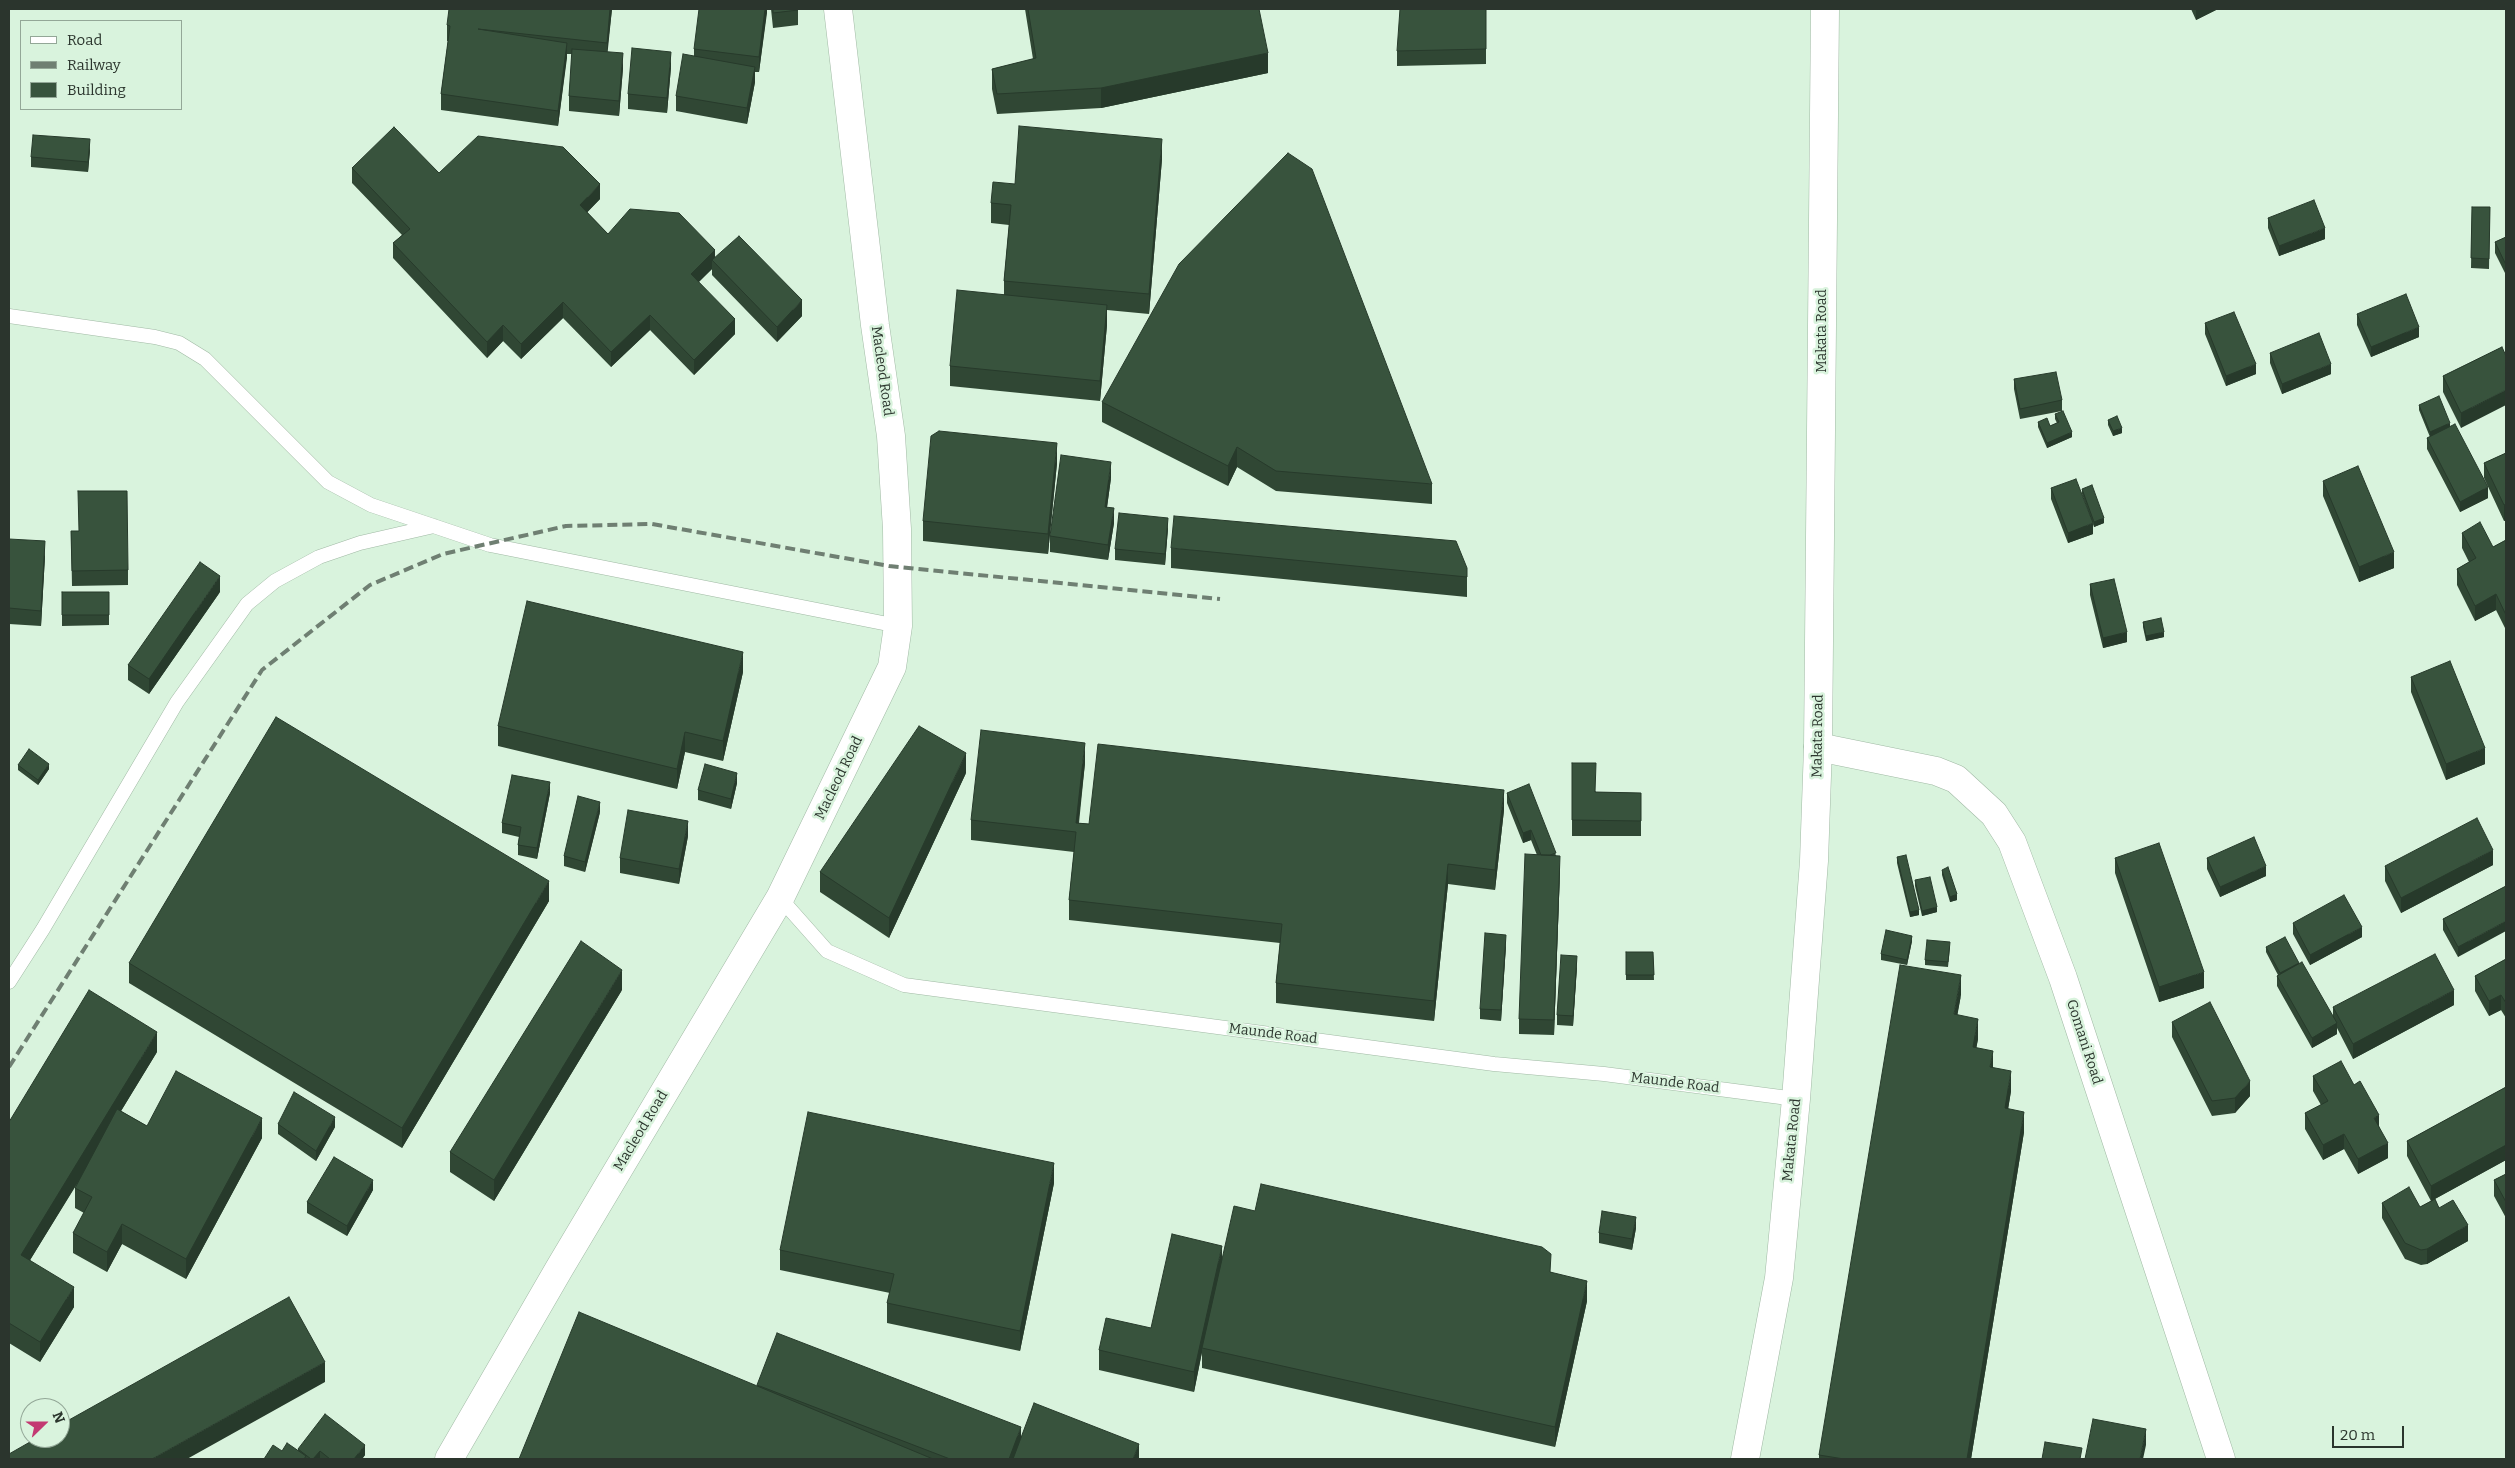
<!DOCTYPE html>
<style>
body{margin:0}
#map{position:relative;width:2515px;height:1468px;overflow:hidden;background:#d9f3dd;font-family:Bitter,serif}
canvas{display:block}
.frame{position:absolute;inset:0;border:10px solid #2b352d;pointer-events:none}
.legend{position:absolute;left:20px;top:20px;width:162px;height:90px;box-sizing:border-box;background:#d9f3dd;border:1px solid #93a797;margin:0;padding:6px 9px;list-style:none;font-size:15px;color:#2b352d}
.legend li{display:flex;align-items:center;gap:10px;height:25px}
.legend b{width:25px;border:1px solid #93a797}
.north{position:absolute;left:20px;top:1398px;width:50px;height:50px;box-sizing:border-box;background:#d9f3dd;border:1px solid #93a797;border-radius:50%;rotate:68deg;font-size:14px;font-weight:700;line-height:20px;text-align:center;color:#2b352d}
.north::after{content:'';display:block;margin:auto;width:18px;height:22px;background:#c33972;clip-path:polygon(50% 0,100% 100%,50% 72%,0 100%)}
.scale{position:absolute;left:2332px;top:1426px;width:72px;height:22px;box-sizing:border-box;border:2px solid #2b352d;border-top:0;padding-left:6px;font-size:15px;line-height:18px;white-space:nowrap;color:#2b352d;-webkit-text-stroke:4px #d9f3dd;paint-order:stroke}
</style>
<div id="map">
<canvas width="2515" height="1468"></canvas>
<div class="frame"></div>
<ul class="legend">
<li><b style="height:6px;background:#fff"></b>Road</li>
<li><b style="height:6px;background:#6f7f72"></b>Railway</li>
<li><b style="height:14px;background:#38533d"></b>Building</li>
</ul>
<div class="north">N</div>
<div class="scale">20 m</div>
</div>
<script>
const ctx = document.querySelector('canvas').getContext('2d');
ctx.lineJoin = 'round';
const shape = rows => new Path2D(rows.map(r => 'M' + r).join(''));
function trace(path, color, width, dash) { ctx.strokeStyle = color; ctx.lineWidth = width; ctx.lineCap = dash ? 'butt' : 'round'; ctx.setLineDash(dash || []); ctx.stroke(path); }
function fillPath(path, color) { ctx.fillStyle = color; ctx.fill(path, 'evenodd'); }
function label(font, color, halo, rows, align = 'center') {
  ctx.font = font + ' Bitter,serif'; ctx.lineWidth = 5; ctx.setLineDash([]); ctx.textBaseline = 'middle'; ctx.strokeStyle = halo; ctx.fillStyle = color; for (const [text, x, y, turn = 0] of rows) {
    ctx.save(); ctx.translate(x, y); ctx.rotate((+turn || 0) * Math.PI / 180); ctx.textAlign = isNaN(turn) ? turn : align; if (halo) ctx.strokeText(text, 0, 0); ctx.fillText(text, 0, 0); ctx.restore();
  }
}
const lane = shape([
 [9,316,155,337,179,343,205,359,328,482,371,505,490,545,898,626],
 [780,898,827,951,904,985,1494,1064,1604,1074,1796,1099],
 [9,982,43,929,177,702,247,604,275,581,319,557,360,543,434,526]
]);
const street = shape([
 [1818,747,1936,771,1956,779,1994,814,2012,842,2063,978,2221,1459],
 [449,1459,559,1269,780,898,892,667,898,626,897,529,891,436,875,325,838,9]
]);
const primary = shape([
 [1745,1459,1779,1278,1796,1099,1814,861,1818,747,1825,9]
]);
trace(lane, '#a0b9a4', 15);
trace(street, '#a0b9a4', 29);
trace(primary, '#a0b9a4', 29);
trace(lane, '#fff', 14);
trace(street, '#fff', 28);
trace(primary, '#fff', 28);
trace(shape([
 [9,1067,262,670,370,585,443,554,566,526,652,524,889,566,1220,599]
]), '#6f7f72', 4, [10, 5]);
fillPath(shape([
 [612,9,607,52,623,68,619,116,569,111,569,96,572,54,567,54,558,126,441,110,441,94,448,41,447,41,447,25],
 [767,9,759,72,755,72,755,82,747,124,676,111,676,96,694,56,694,49],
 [771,9,798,9,798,25,773,28],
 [1025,9,1259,9,1268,73,1101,108,997,114,992,89,992,69,1033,59],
 [1486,9,1486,64,1397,66,1397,51],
 [2191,9,2218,9,2196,20],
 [671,67,667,113,628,109,628,94],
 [90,150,88,172,31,167,31,157],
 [1162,159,1149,314,1107,310,1107,325,1100,401,950,386,950,366,1004,295,1004,281,1009,225,991,223,991,203,1015,184],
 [352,168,439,173,600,199,587,212,608,234,715,257,802,316,777,342,712,275,712,269,698,282,735,334,694,375,650,330,611,367,563,318,521,359,503,341,487,358,393,258,393,243,402,235,352,183],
 [2472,207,2490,207,2489,269,2471,268],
 [2268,218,2325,239,2279,256,2268,228],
 [2506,237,2506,275,2495,253,2495,242],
 [2357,314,2419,337,2371,357,2357,325],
 [2205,323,2256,374,2226,386,2205,334],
 [2502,347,2461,428,2443,392,2443,376],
 [2270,353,2331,374,2282,394,2270,363],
 [2014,379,2062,400,2062,411,2020,419,2014,389],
 [1102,402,1432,484,1432,504,1276,491,1237,467,1228,486,1102,422],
 [2419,405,2450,426,2488,498,2460,512,2427,449,2427,438,2430,437,2419,410],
 [2055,414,2072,437,2047,448,2038,427,2038,422,2050,426,2057,423,2055,419],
 [2108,420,2122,433,2113,436,2108,425],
 [2506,453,2506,520,2504,521,2484,478,2484,463],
 [1057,463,1048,554,923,541,923,521],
 [1111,478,1107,507,1114,523,1108,560,1050,552,1050,536],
 [2323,481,2394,568,2359,582,2323,496],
 [2051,488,2093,534,2068,543,2051,499],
 [2082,489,2104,523,2094,527,2082,494],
 [1168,528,1165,565,1115,560,1115,549],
 [71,531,128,570,128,585,72,586],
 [2462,533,2493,547,2506,540,2506,630,2496,610,2475,621,2457,585,2457,569,2469,562,2462,548],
 [9,539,45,556,41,626,9,624],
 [1171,548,1467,568,1467,597,1171,568],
 [2090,584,2127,642,2103,648,2090,595],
 [62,592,109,592,109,625,62,626],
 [220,592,149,694,128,680,128,665],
 [2143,622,2164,637,2146,641,2143,627],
 [743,672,723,761,685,752,677,789,498,746,498,726],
 [2411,677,2485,764,2446,780,2411,692],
 [1085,763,1079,823,1089,824,1504,810,1495,890,1448,884,1434,1021,1276,1003,1276,983,1280,943,1069,920,1069,900,1074,852,971,840,971,820],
 [1572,763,1596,792,1641,793,1641,836,1572,836],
 [18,765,49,769,38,785,18,770],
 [966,773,889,938,820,892,820,872],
 [737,783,731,809,698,800,698,790],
 [550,793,537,859,518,855,518,845,519,837,502,833,502,823],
 [1507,793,1556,855,1560,871,1554,1035,1519,1034,1519,1019,1537,855,1531,840,1523,843,1507,803],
 [600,812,585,872,564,866,564,856],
 [688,836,679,884,620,873,620,858],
 [1897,857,1919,915,1910,917,1897,863],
 [2115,858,2204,988,2159,1002,2115,873],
 [2207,858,2266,876,2220,897,2207,869],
 [2493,865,2401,913,2385,881,2385,866],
 [1942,870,1957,900,1950,902,1942,875],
 [1915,880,1937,912,1922,916,1915,886],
 [2506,886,2458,957,2443,930,2443,919],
 [549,901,402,1148,129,983,129,963],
 [2293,923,2362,937,2310,965,2293,934],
 [1912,941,1907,965,1881,960,1881,954],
 [1506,945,1501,1021,1480,1019,1480,1009],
 [1950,947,1948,967,1925,965,1925,960],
 [2266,947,2299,964,2333,1017,2333,1007,2454,1005,2353,1059,2337,1028,2337,1034,2312,1048,2277,986,2277,976,2278,975,2266,952],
 [1626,952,1653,952,1654,980,1626,980],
 [2506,959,2506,1018,2501,1010,2489,1016,2475,991,2475,976],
 [1577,966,1573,1026,1557,1025,1557,1015],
 [622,990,494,1201,450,1172,450,1152],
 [1961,995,1957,1015,1978,1039,1976,1048,2011,1091,2008,1109,2024,1132,1971,1459,1819,1459,1819,1455],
 [2172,1022,2250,1096,2235,1113,2212,1116,2172,1037],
 [157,1052,121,1111,147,1126,262,1138,186,1279,122,1244,107,1272,73,1253,73,1233,84,1213,75,1208,75,1188,77,1184,30,1260,74,1307,40,1362,9,1343,9,1122],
 [2313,1076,2354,1085,2379,1126,2388,1158,2358,1174,2344,1149,2323,1160,2305,1129,2305,1113,2321,1105,2313,1091],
 [2506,1087,2506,1160,2435,1199,2439,1208,2468,1241,2427,1264,2421,1265,2405,1259,2382,1218,2382,1203,2420,1207,2431,1201,2407,1156,2407,1141],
 [278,1124,335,1127,316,1161,278,1134],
 [2506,1174,2506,1218,2494,1196,2494,1180],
 [1054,1183,1020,1351,887,1323,887,1303,890,1293,780,1270,780,1250],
 [373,1190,347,1236,307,1213,307,1202],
 [1255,1211,1551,1272,1587,1301,1555,1447,1202,1368,1202,1352,1194,1392,1099,1370,1099,1350,1151,1328,1222,1259],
 [1636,1228,1632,1250,1599,1243,1599,1233],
 [757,1385,1021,1437,1139,1459,519,1459,757,1386],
 [298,1449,365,1455,362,1459,264,1459,282,1451,298,1450]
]), '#304734');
fillPath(shape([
 [610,9,612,9,607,58,607,43],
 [765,9,767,9,767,13,759,72,759,57],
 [2196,9,2218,9,2196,20],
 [567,43,567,58,558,126,558,111],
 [671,52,671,67,667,113,667,98],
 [623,53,623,68,619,116,619,101],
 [1268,53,1268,73,1101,108,1101,88],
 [755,67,755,82,747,124,747,108],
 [90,139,90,150,88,172,88,162],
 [1162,139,1162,159,1149,314,1149,294],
 [600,184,600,199,580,220,580,205],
 [2325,228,2325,239,2279,256,2279,246],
 [715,250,715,263,712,260,712,269,691,290,691,274],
 [802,300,802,316,777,342,777,327],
 [563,302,563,318,521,359,521,344],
 [1107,305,1107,325,1100,401,1100,381],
 [650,315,650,330,611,367,611,352],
 [735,319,735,334,694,375,694,360],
 [503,325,503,341,487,358,487,342],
 [2419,327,2419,337,2371,357,2371,347],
 [2256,364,2256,374,2226,386,2226,376],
 [2331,364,2331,374,2282,394,2282,384],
 [2506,390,2506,405,2461,428,2461,413],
 [2450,423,2450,428,2430,437,2430,432],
 [2122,428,2122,433,2113,436,2113,431],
 [2072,432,2072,437,2047,448,2047,443],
 [1057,443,1057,463,1048,554,1048,534],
 [1237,447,1237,467,1228,486,1228,466],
 [1111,462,1111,478,1105,522,1105,507],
 [2488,487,2488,498,2460,512,2460,502],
 [2506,504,2506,520,2504,521,2504,505],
 [1114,508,1114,523,1108,560,1108,545],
 [1168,518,1168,528,1165,565,1165,554],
 [2104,518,2104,523,2094,527,2094,522],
 [2093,523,2093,534,2068,543,2068,533],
 [45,541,45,556,41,626,41,611],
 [2394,552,2394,568,2359,582,2359,567],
 [220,576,220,592,149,694,149,679],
 [2496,594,2496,610,2475,621,2475,606],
 [2127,632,2127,642,2103,648,2103,638],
 [2164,632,2164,637,2146,641,2146,636],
 [743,652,743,672,723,761,723,741],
 [685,732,685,752,677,789,677,769],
 [1085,743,1085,763,1076,843,1076,823],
 [2485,748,2485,764,2446,780,2446,764],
 [966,753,966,773,889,938,889,918],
 [49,764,49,769,38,785,38,780],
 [737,773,737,783,731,809,731,799],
 [550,782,550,793,537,859,537,848],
 [1504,790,1504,810,1495,890,1495,870],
 [600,802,600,812,585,872,585,862],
 [688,821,688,836,679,884,679,869],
 [1531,830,1531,840,1523,843,1523,833],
 [2493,850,2493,865,2401,913,2401,898],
 [1560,856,1560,871,1554,1035,1554,1020],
 [1448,864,1448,884,1434,1021,1434,1001],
 [2266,866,2266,876,2220,897,2220,887],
 [549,881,549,901,402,1148,402,1128],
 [1957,894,1957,900,1950,902,1950,897],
 [1937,907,1937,912,1922,916,1922,911],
 [1919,910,1919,915,1910,917,1910,912],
 [2506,921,2506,931,2458,957,2458,947],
 [2362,927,2362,937,2310,965,2310,955],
 [1506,935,1506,945,1501,1021,1501,1010],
 [1912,936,1912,941,1907,965,1907,960],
 [1577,956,1577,966,1573,1026,1573,1016],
 [2299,963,2299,968,2280,978,2280,973],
 [622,970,622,990,494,1201,494,1180],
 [2204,972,2204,988,2159,1002,2159,987],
 [1961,975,1961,995,1954,1034,1954,1014],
 [2454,990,2454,1005,2353,1059,2353,1044],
 [2501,995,2501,1010,2489,1016,2489,1001],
 [1978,1019,1978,1039,1973,1067,1973,1047],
 [2337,1023,2337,1034,2312,1048,2312,1038],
 [157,1032,157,1052,21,1275,21,1255],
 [1993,1051,1993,1071,1990,1067],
 [2011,1071,2011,1091,2005,1128,2005,1108],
 [2250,1081,2250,1096,2235,1113,2235,1098],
 [2024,1112,2024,1132,1971,1459,1967,1459],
 [2379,1115,2379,1130,2374,1118],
 [335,1117,335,1127,316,1161,316,1151],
 [262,1118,262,1138,186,1279,186,1259],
 [2344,1134,2344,1149,2323,1160,2323,1145],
 [2388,1143,2388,1158,2358,1174,2358,1159],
 [2506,1145,2506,1160,2431,1201,2431,1186],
 [1054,1163,1054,1183,1020,1351,1020,1331],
 [373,1180,373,1190,347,1236,347,1226],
 [1636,1217,1636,1228,1632,1250,1632,1239],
 [122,1224,122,1244,107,1272,107,1252],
 [2468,1225,2468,1241,2427,1264,2427,1249],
 [1222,1246,1222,1266,1202,1348,1202,1352,1194,1392,1194,1372],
 [1587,1281,1587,1301,1555,1447,1555,1427],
 [74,1287,74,1307,40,1362,40,1342],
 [325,1362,325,1382,187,1459,152,1459],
 [1021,1427,1021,1447,1017,1459,1009,1459],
 [2146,1429,2146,1445,2143,1459,2140,1459],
 [1139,1444,1139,1459,1133,1459],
 [365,1445,365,1455,362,1459,354,1459],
 [320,1451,320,1459,313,1459]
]), '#273a2b');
const building = shape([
 [449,9,610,9,607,43,478,29,567,43,558,111,441,94,450,26,447,25,449,9],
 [699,9,765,9,759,57,694,49,699,9],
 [773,9,798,9,798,10,773,13,773,9],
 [1028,9,1259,9,1268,53,1101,88,997,94,992,69,1036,58,1028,9],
 [1400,9,1486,9,1486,49,1397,51,1400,9],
 [632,48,671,52,667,98,628,94,632,48],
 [572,49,623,53,619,101,569,96,572,49],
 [683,54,755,67,747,108,676,96,683,54],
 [1019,126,1162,139,1149,294,1004,281,1011,205,991,203,993,182,1015,184,1019,126],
 [394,127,439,173,478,136,563,147,600,184,580,205,608,234,630,209,679,213,715,250,691,274,735,319,694,360,650,315,611,352,563,302,521,344,503,325,487,342,393,243,410,229,352,168,394,127],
 [33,135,90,139,88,162,31,157,33,135],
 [1288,153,1312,169,1432,484,1276,471,1237,447,1228,466,1102,402,1179,264,1288,153],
 [2314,200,2325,228,2279,246,2268,218,2314,200],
 [2472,207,2490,207,2489,259,2471,258,2472,207],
 [739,236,802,300,777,327,712,260,739,236],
 [2506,237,2506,265,2495,242,2506,237],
 [957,290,1107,305,1100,381,950,366,957,290],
 [2406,294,2419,327,2371,347,2357,314,2406,294],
 [2234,312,2256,364,2226,376,2205,323,2234,312],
 [2319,333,2331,364,2282,384,2270,353,2319,333],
 [2502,347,2506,356,2506,390,2461,413,2443,376,2502,347],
 [2056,372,2062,400,2020,409,2014,379,2056,372],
 [2439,396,2450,423,2430,432,2419,405,2439,396],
 [2063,411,2072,432,2047,443,2038,422,2047,418,2050,426,2059,422,2055,414,2063,411],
 [2117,416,2122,428,2113,431,2108,420,2117,416],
 [2455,424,2488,487,2460,502,2427,438,2455,424],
 [939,431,1057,443,1048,534,923,521,931,436,939,431],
 [2506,453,2506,504,2504,505,2484,463,2506,453],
 [1061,455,1111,462,1105,507,1114,508,1108,545,1050,536,1061,455],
 [2358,466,2394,552,2359,567,2323,481,2358,466],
 [2076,479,2093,523,2068,533,2051,488,2076,479],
 [2092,485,2104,518,2094,522,2082,489,2092,485],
 [78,491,127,491,128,570,72,571,71,531,79,531,78,491],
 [1119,513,1168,518,1165,554,1115,549,1119,513],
 [1174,516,1456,541,1467,568,1467,577,1171,548,1174,516],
 [2480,522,2493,547,2506,540,2506,615,2496,594,2475,606,2457,569,2476,558,2462,533,2480,522],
 [9,539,45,541,41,611,9,608,9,539],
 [200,562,220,576,149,679,128,665,200,562],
 [2114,579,2127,632,2103,638,2090,584,2114,579],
 [62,592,109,592,109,615,62,615,62,592],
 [527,601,743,652,723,741,685,732,677,769,498,726,527,601],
 [2161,618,2164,632,2146,636,2143,622,2161,618],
 [2450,661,2485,748,2446,764,2411,677,2450,661],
 [276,717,549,881,402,1128,129,963,276,717],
 [919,726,966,753,889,918,820,872,919,726],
 [981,730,1085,743,1076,823,1089,824,1098,744,1504,790,1495,870,1448,864,1434,1001,1276,983,1282,924,1069,900,1076,832,971,820,981,730],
 [29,749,49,764,38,780,18,765,29,749],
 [1572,763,1596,763,1595,792,1641,793,1641,821,1572,820,1572,763],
 [705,764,737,773,731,799,698,790,705,764],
 [512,775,550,782,537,848,518,845,521,827,502,823,512,775],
 [1529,784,1556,853,1550,855,1541,855,1531,830,1523,833,1507,793,1529,784],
 [578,796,600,802,585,862,564,856,578,796],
 [628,810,688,821,679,869,620,858,628,810],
 [2477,818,2493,850,2401,898,2385,866,2477,818],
 [2254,837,2266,866,2220,887,2207,858,2254,837],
 [2159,843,2204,972,2159,987,2115,858,2159,843],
 [1525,854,1560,856,1554,1020,1519,1019,1525,854],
 [1906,855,1919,910,1910,912,1897,857,1906,855],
 [1948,867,1957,894,1950,897,1942,870,1948,867],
 [1930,877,1937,907,1922,911,1915,880,1930,877],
 [2506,886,2506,921,2458,947,2443,919,2506,886],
 [2344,895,2362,927,2310,955,2293,923,2344,895],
 [1886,930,1912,936,1907,960,1881,954,1886,930],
 [1485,933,1506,935,1501,1010,1480,1009,1485,933],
 [2285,937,2299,963,2280,973,2266,947,2285,937],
 [1927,940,1950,942,1948,962,1925,960,1927,940],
 [581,941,622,970,494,1180,450,1152,581,941],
 [1626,952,1653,952,1654,975,1626,975,1626,952],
 [2435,954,2454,990,2353,1044,2333,1007,2435,954],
 [1561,955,1577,956,1573,1016,1557,1015,1561,955],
 [2506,959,2506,1003,2501,995,2489,1001,2475,976,2506,959],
 [2302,962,2337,1023,2312,1038,2277,976,2302,962],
 [1900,965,1961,975,1954,1014,1978,1019,1973,1047,1993,1051,1990,1067,2011,1071,2005,1108,2024,1112,1967,1459,1844,1459,1819,1455,1900,965],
 [89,990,157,1032,21,1255,74,1287,40,1342,9,1323,9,1122,89,990],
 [2210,1002,2250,1081,2235,1098,2212,1101,2172,1022,2210,1002],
 [2341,1061,2354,1085,2360,1081,2379,1115,2374,1118,2388,1143,2358,1159,2344,1134,2323,1145,2305,1113,2328,1101,2313,1076,2341,1061],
 [176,1071,262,1118,186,1259,122,1224,107,1252,73,1233,92,1197,75,1188,117,1109,147,1126,176,1071],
 [2506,1087,2506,1145,2431,1186,2407,1141,2506,1087],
 [294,1092,335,1117,316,1151,278,1124,294,1092],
 [808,1112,1054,1163,1020,1331,887,1303,894,1274,780,1250,808,1112],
 [334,1157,373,1180,347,1226,307,1202,334,1157],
 [2506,1174,2506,1202,2494,1180,2506,1174],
 [1261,1184,1542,1247,1551,1254,1550,1272,1587,1281,1555,1427,1202,1348,1234,1206,1255,1211,1261,1184],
 [2409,1187,2420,1207,2435,1199,2439,1208,2453,1200,2468,1225,2427,1249,2421,1250,2405,1243,2382,1203,2409,1187],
 [1602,1211,1636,1217,1632,1239,1599,1233,1602,1211],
 [1172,1234,1222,1246,1194,1372,1099,1350,1106,1318,1151,1328,1172,1234],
 [289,1297,325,1362,152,1459,9,1459,9,1454,37,1438,60,1438,60,1425,289,1297],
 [579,1312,933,1459,519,1459,579,1312],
 [777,1333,1021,1427,1009,1459,950,1459,757,1385,777,1333],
 [1034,1403,1139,1444,1133,1459,1013,1459,1034,1403],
 [325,1414,365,1445,354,1459,330,1459,320,1451,313,1459,311,1459,298,1449,325,1414],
 [2093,1419,2146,1429,2140,1459,2085,1459,2093,1419],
 [2045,1442,2082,1448,2080,1459,2042,1459,2045,1442],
 [287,1443,306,1456,304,1459,264,1459,273,1445,282,1451,287,1443]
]);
fillPath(building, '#38533d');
trace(building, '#273a2b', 1);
label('14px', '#2b352d', '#d9f3dd', [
 ["Makata Road",1822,331,-90],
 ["Macleod Road",882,371,82],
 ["Makata Road",1818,736,-89],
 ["Macleod Road",839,778,-64],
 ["Maunde Road",1273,1034,7],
 ["Gomani Road",2084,1042,72],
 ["Maunde Road",1675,1083,7],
 ["Macleod Road",641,1131,-59],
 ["Makata Road",1792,1140,-84]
]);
</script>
